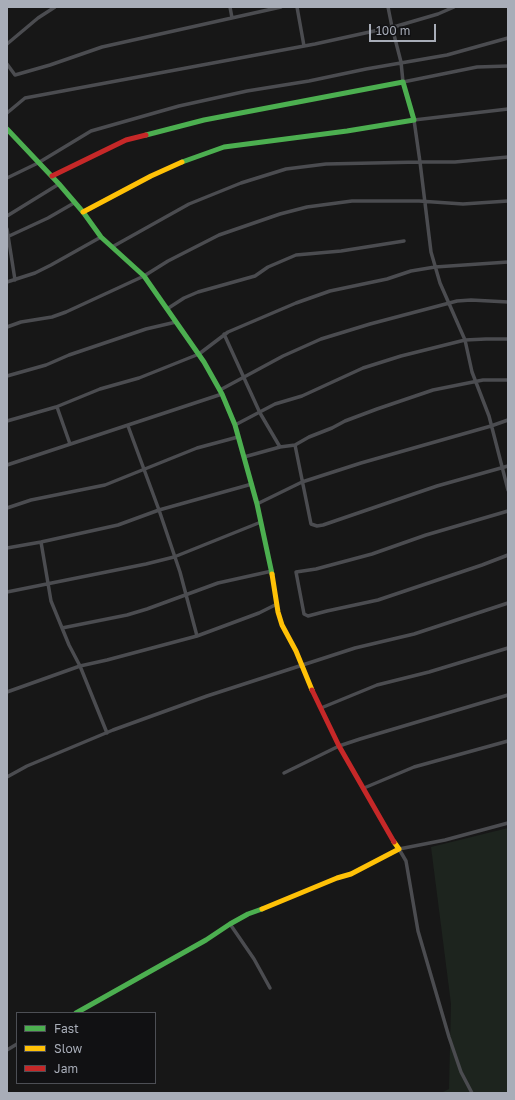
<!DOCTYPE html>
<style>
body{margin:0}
#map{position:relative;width:515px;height:1100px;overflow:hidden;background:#171717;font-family:"Golos Text",sans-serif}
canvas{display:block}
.frame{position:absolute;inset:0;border:8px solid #a8adb8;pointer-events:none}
.legend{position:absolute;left:16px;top:1012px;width:140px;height:72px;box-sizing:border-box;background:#111113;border:1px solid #4d4f55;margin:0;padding:5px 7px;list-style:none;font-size:12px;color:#a8adb8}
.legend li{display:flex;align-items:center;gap:8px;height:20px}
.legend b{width:20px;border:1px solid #4d4f55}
.scale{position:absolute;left:369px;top:24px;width:67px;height:18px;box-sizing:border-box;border:2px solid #a8adb8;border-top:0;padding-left:5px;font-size:12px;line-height:14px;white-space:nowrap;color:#a8adb8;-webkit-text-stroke:3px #111113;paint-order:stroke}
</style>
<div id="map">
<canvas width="515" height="1100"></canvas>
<div class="frame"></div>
<ul class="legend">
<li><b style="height:5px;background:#4caf50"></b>Fast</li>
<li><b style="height:5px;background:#ffc107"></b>Slow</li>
<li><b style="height:5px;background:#c62828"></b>Jam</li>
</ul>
<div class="scale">100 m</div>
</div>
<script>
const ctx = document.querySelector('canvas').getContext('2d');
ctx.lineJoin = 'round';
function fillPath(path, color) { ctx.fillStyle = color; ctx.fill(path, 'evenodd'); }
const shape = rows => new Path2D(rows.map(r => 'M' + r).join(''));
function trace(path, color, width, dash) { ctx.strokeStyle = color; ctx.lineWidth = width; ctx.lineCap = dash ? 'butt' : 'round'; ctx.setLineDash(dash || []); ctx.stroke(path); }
fillPath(shape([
 [508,828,508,1093,441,1093,449,1089,451,1004,431,847]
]), '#1d241e');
trace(shape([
 [230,7,232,18],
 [297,7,304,46],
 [388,7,392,27,401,62,403,82,477,67,508,66],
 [7,44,38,18,55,7],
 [7,64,15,75,50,65,102,47,281,7],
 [7,113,25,98,315,44,397,26,438,14,454,7],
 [508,157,455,162,420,162,431,252,440,283,465,340,472,372,489,416,508,490],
 [7,178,38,163,91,131,179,106,247,91,309,81,366,69,447,55,508,38],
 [7,216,59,184],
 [7,229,15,280],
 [7,237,48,218,74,203],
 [112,247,189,204,241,183,286,169,326,164,420,162,414,120,508,109],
 [7,282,35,273,51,265,101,237],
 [167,309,184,298,198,292,255,276,268,267,296,255,341,251,404,241],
 [7,327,21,322,52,317,66,312,144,276,168,261,219,235,280,214,307,207,352,201,419,201,463,204,508,201],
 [224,334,260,413,280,447,295,445,309,437,332,428,345,421,377,409,433,390,483,380,508,380],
 [7,376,46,365,69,355,146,329,176,322],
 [220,390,283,356,321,339,370,324,457,301,471,300,508,302],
 [57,407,70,444],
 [7,421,56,407,100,389,139,378,199,354,228,332,296,303,330,291,387,279,411,271,435,267,508,262],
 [235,425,275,404,302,396,363,368,401,356,465,340,486,339,508,339],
 [295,445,311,524,317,526,323,525,437,486,508,466],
 [244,457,280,447],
 [7,465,222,394],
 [252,484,159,510,180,572,197,636,259,613,277,604],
 [257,504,302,482,361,463,491,426,508,420],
 [7,508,31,500,105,485,197,448,238,437],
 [508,511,426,535,372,554,316,569,296,572,304,614,308,616,327,611,378,600,482,565,508,555],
 [41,542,51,601,69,645,80,666,107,733],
 [7,548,41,542,118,525,159,510,128,426],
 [7,592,146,564,174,557,261,522],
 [62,628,127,615,147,609,218,583,272,571],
 [7,692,80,666,107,660,197,636],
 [321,708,377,685,429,672,508,648],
 [284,773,339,746,360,739,508,695],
 [7,777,27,766,113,730,207,696,355,648,414,634,508,603],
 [364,788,414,767,508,741],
 [230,924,254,959,270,988],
 [7,1050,17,1044],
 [472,1093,461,1072,449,1037,418,931,406,861,399,849,445,840,508,823]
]), '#4b4c50', 3.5);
trace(shape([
 [7,129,59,184,83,212,101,237,144,276,204,362,222,394,235,425,257,504,272,574],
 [146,135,204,120,403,82,414,120,347,131,224,147,182,162],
 [76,1013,206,940,230,924,248,914,262,909]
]), '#4caf50', 5);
trace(shape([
 [83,212,151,176,182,162],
 [272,574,278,612,282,625,296,651,312,690],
 [262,909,337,878,351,874,399,849,394,842]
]), '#ffc107', 5);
trace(shape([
 [52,176,126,140,146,135],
 [312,690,339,746,394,842]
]), '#c62828', 5);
</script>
